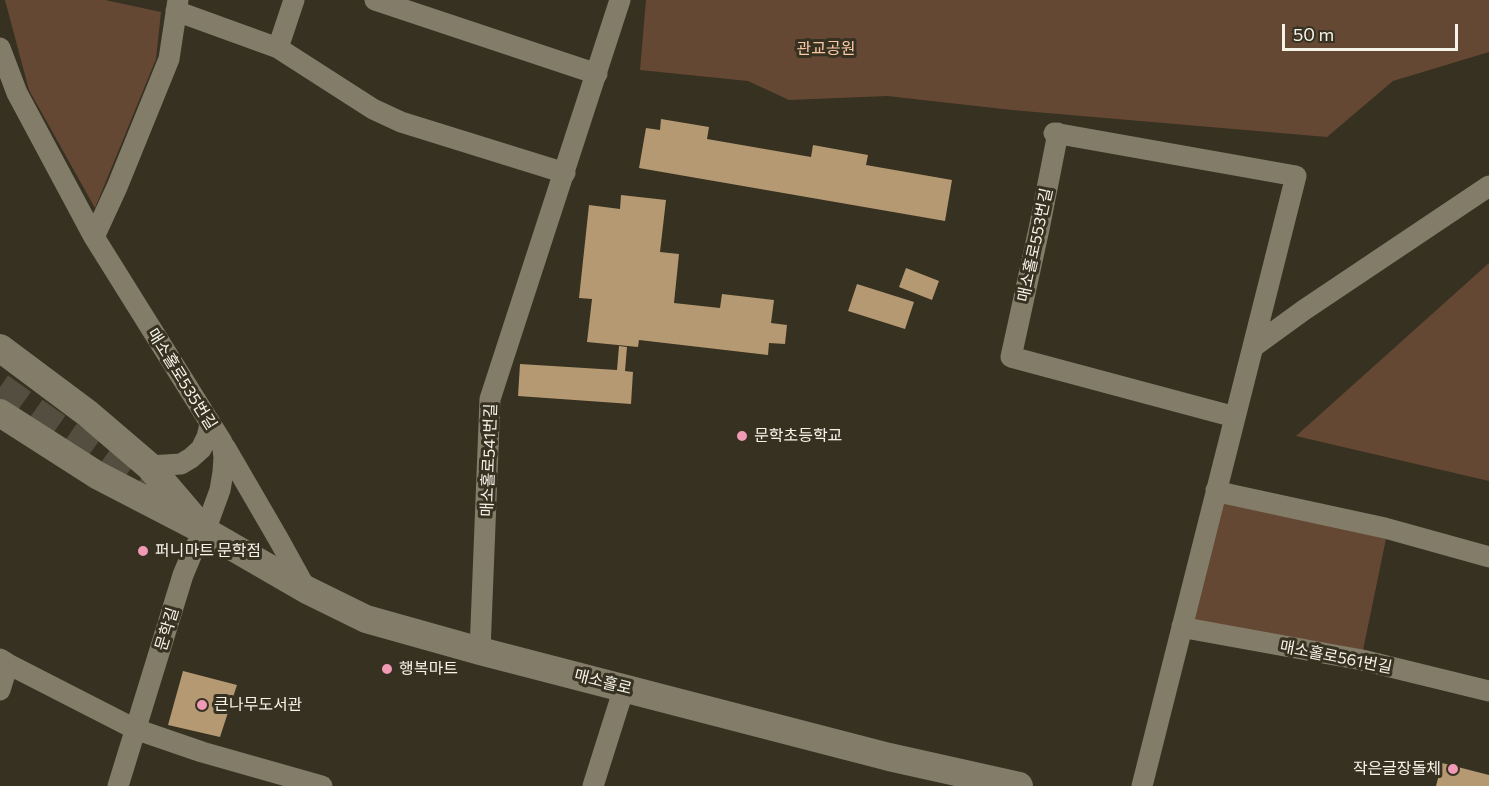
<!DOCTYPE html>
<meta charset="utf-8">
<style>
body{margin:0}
#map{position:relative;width:1489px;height:786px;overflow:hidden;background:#363121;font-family:Commissioner,sans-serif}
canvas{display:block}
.scale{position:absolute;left:1282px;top:24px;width:176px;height:27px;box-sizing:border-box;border:3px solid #f5f2e8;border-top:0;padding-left:8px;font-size:18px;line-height:21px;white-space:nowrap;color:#f5f2e8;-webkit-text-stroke:4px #363121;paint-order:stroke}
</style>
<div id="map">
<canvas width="1489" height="786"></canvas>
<div class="scale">50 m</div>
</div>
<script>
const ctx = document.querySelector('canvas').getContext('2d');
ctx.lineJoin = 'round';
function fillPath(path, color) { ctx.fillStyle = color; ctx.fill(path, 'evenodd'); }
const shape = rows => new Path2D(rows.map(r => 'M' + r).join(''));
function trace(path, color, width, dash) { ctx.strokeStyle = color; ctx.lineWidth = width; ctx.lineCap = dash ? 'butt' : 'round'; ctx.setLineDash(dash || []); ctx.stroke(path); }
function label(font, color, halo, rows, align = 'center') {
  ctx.font = font + ' Commissioner,"Noto Sans KR",sans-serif'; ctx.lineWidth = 6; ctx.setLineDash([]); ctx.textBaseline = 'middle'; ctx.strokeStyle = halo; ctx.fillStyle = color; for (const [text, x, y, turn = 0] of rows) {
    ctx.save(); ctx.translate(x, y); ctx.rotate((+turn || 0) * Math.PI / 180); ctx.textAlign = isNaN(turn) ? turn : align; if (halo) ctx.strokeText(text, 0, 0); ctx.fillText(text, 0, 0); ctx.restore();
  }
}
fillPath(shape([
 [5,0,105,0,161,12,156,59,95,208,29,90],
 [646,0,1489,0,1489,52,1393,81,1327,137,1012,110,887,96,789,100,748,81,640,70],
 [1489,263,1489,481,1296,436],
 [1222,501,1387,534,1362,655,1190,620]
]), '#654833');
fillPath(shape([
 [661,119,709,127,707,139,811,157,813,145,868,155,866,165,952,180,945,221,639,168,646,128,660,130],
 [621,195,666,200,660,252,679,254,674,303,720,308,722,294,774,300,771,323,787,325,785,344,769,343,768,355,639,340,638,347,587,342,592,299,579,298,589,205,620,209],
 [906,268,939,281,932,300,899,287],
 [857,284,914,302,905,329,848,311],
 [619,346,627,347,625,371,633,372,631,404,518,396,520,364,617,370],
 [183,671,237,685,220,737,168,725],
 [1442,763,1489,775,1489,786,1436,786]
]), '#b59972');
trace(shape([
 [0,387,148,491]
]), '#534e3f', 28, [28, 14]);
trace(shape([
 [375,0,597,74],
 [176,11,278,48,373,109,401,122,565,173],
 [0,48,17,93,94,237,222,442,224,457,223,472,220,490,205,531,193,551,183,575,118,786],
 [278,48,294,0],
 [1054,133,1296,176,1142,786],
 [1058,133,1039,229,1011,357,1235,417],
 [94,237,117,187,169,59,178,0],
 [1253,347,1304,310,1489,186],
 [225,447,279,540,306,589],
 [149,466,181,464,191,458,201,449,207,437,210,424],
 [1216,490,1228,494,1385,528,1489,557],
 [1182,626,1191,629,1362,660,1489,691],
 [480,651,490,399,620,0],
 [0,659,8,664,135,729,202,752,322,786],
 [0,690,8,664],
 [593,786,624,688]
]), '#827c69', 21);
trace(shape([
 [0,348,87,413,149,466,196,521],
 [0,413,97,475,205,531,307,590,366,619,480,651,889,757,1019,786]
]), '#827c69', 28);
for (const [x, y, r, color] of [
 [742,436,6,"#f09ab5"],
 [143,551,6,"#f09ab5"],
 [387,669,6,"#f09ab5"],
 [202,705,6,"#f09ab5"],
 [1453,769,6,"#f09ab5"]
]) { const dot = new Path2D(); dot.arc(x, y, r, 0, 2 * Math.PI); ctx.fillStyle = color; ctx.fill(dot); trace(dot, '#363121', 2); }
label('16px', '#fbc9a6', '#363121', [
 ["관교공원",826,49]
]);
label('16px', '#f5f2e8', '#363121', [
 ["매소홀로553번길",1035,245,-78],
 ["매소홀로535번길",182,379,58],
 ["매소홀로541번길",489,460,-88],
 ["문학길",167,629,-73],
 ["매소홀로561번길",1336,657,11],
 ["매소홀로",603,682,14]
]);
label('16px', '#f5f2e8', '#363121', [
 ["문학초등학교",754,436],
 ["퍼니마트 문학점",155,551],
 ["행복마트",399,669],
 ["큰나무도서관",214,705],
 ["작은글장돌체",1441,769,"right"]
], 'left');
</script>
